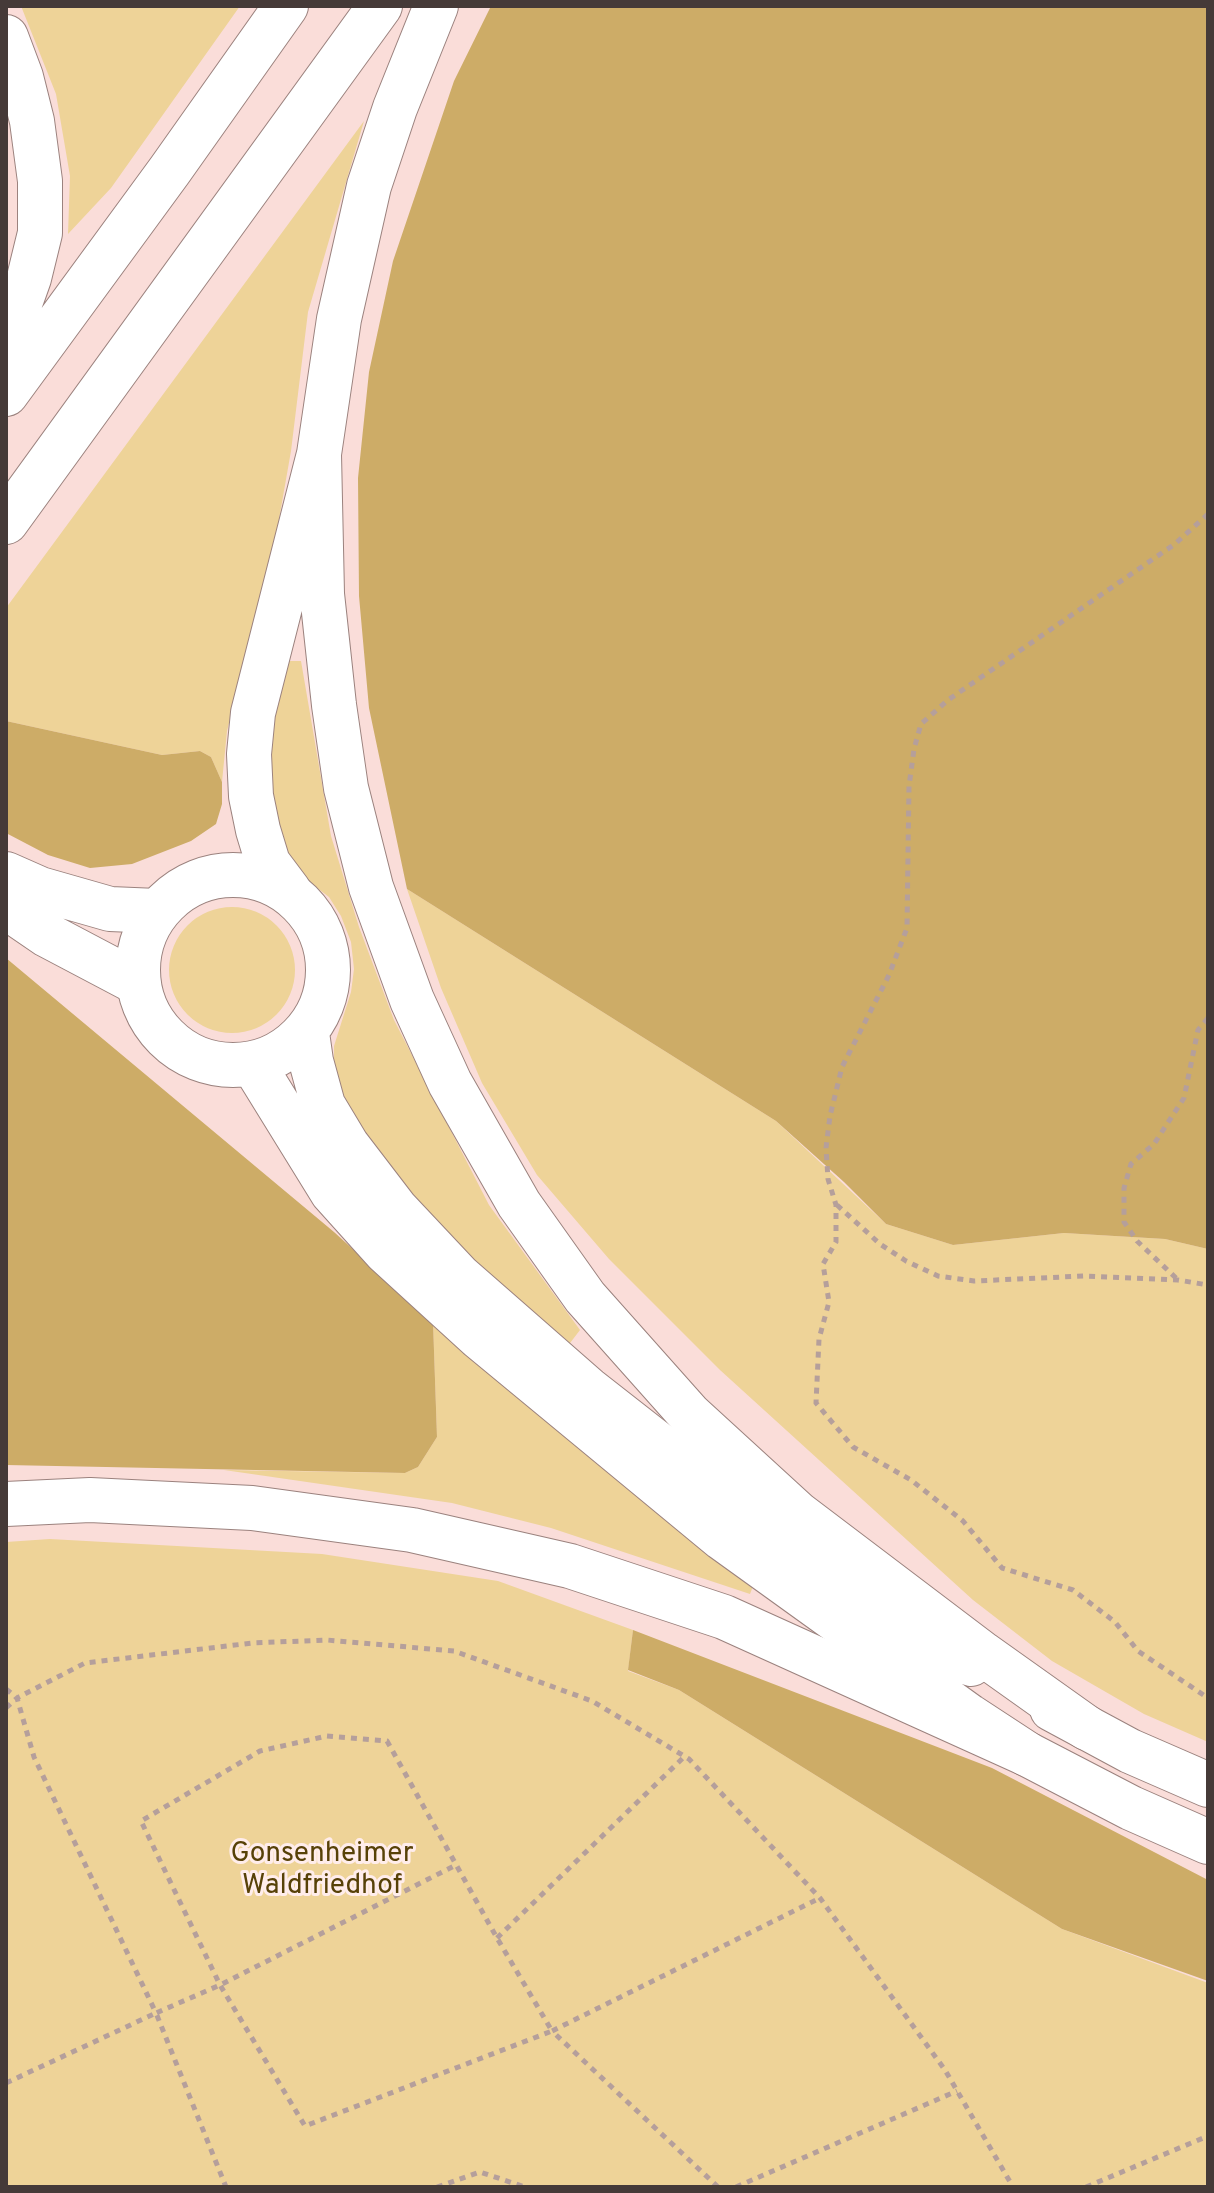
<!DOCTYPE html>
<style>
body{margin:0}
#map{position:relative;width:1214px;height:2193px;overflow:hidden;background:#faddd9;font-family:Overpass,sans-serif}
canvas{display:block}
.frame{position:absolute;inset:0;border:8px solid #453a38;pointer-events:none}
</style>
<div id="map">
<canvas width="1214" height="2193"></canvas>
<div class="frame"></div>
</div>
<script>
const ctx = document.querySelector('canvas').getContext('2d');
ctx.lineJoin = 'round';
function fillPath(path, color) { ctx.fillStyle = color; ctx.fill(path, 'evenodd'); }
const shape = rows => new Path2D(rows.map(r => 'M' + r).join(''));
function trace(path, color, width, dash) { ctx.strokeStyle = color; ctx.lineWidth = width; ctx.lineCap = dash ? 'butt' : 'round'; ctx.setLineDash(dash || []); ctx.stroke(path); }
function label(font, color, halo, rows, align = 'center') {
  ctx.font = font + ' Overpass,sans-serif'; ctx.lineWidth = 6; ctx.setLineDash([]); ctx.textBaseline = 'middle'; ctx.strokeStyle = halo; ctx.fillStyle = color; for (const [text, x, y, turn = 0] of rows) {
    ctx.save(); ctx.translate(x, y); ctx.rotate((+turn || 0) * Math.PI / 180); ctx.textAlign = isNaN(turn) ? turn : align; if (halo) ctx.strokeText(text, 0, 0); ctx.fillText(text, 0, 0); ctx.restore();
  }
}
fillPath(shape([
 [21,6,240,6,111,188,68,234,70,176,56,94],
 [364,121,308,312,291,451,275,542,227,731,222,782,211,757,200,751,162,755,6,721,6,608],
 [289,661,301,661,331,836,359,927,394,1020,489,1205,580,1330,567,1347,412,1204,349,1115,334,1075,334,1046,351,992,354,969,351,942,341,916,329,897,312,884,292,862,274,820,270,734],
 [407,889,776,1121,886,1224,953,1245,1064,1233,1165,1239,1208,1249,1208,1742,1144,1714,1052,1661,973,1600,720,1370,609,1259,537,1175,482,1083,441,988],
 '169 970a63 63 0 1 1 126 0a63 63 0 1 1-126 0Z',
 [433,1322,755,1581,750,1594,551,1528,452,1503,224,1470,405,1473,418,1467,437,1437],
 [50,1539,322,1554,498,1581,633,1630,628,1671,679,1690,1062,1929,1208,1983,1208,2187,6,2187,6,1542]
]), '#eed398');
fillPath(shape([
 [491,6,1208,6,1208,1249,1165,1239,1064,1233,953,1245,886,1224,844,1182,776,1121,407,889,369,708,359,596,358,478,369,372,393,261,454,81],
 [6,721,162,755,200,751,211,757,222,782,222,804,216,824,191,841,132,864,90,868,48,855,6,833],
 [6,958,334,1232,433,1322,437,1437,418,1467,405,1473,6,1465],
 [633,1630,992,1768,1208,1880,1208,1981,1062,1929,679,1690,628,1670]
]), '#cdac67');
const primary = shape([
 '138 970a95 95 0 1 1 190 0a95 95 0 1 1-190 0Z',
 [307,1033,311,1061,323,1105,347,1145,396,1209,459,1276,588,1389,832,1580,971,1664],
 [253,1064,332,1192,386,1252,479,1337,722,1538,969,1716,1027,1754,1131,1808,1208,1842],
 [1052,1709,1130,1751,1208,1785]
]);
const highway = shape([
 [6,37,21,77,32,121,40,181,40,233,29,278,6,343],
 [6,394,170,170,286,6],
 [319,454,322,594,334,705,346,788,371,887,412,1000,450,1083,519,1204,585,1297,690,1415,797,1513,983,1654,1087,1728],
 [6,522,380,6],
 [6,874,40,889,110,909,157,911],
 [289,891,268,863,258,830,251,796,249,754,253,713,319,454,339,319,369,186,395,108,436,6],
 [6,907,47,935,138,983],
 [6,1504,90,1500,252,1508,412,1530,570,1566,724,1617,1027,1754]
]);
trace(primary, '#9b827e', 46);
trace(highway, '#9b827e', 46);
trace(shape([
 [1208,514,1175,544,948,700,921,724,914,749,909,786,907,928,889,975,842,1067,830,1116,826,1148,828,1179,836,1205,836,1242,823,1264,829,1302,819,1339,816,1403,853,1447,911,1480,963,1521,1002,1568,1073,1590,1115,1622,1138,1651,1208,1698],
 [837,1205,880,1244,906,1261,938,1276,974,1281,1084,1276,1178,1280,1208,1285],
 [1176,1278,1137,1241,1124,1222,1124,1188,1131,1164,1154,1144,1184,1098,1198,1030,1208,1018],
 [6,1689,17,1698,34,1757,156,2013,220,1985,456,1865],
 [6,1708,17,1698,85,1663,252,1643,327,1640,454,1651,592,1701,689,1759,820,1898,945,2070,1013,2187],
 [327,1736,387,1741,497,1938,552,2031,305,2126,220,1985,141,1821,260,1751,327,1736],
 [497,1938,685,1756],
 [6,2083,156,2013,226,2187],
 [437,2187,480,2172,525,2187],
 [718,2187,552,2031,820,1898],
 [736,2187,957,2091],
 [1086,2187,1208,2136]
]), '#b59f9b', 5, [6, 6]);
trace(primary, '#fff', 44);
trace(highway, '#fff', 44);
label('28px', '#574107', '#ffedeb', [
 ["Gonsenheimer",322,1855],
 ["Waldfriedhof",322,1887]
]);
</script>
